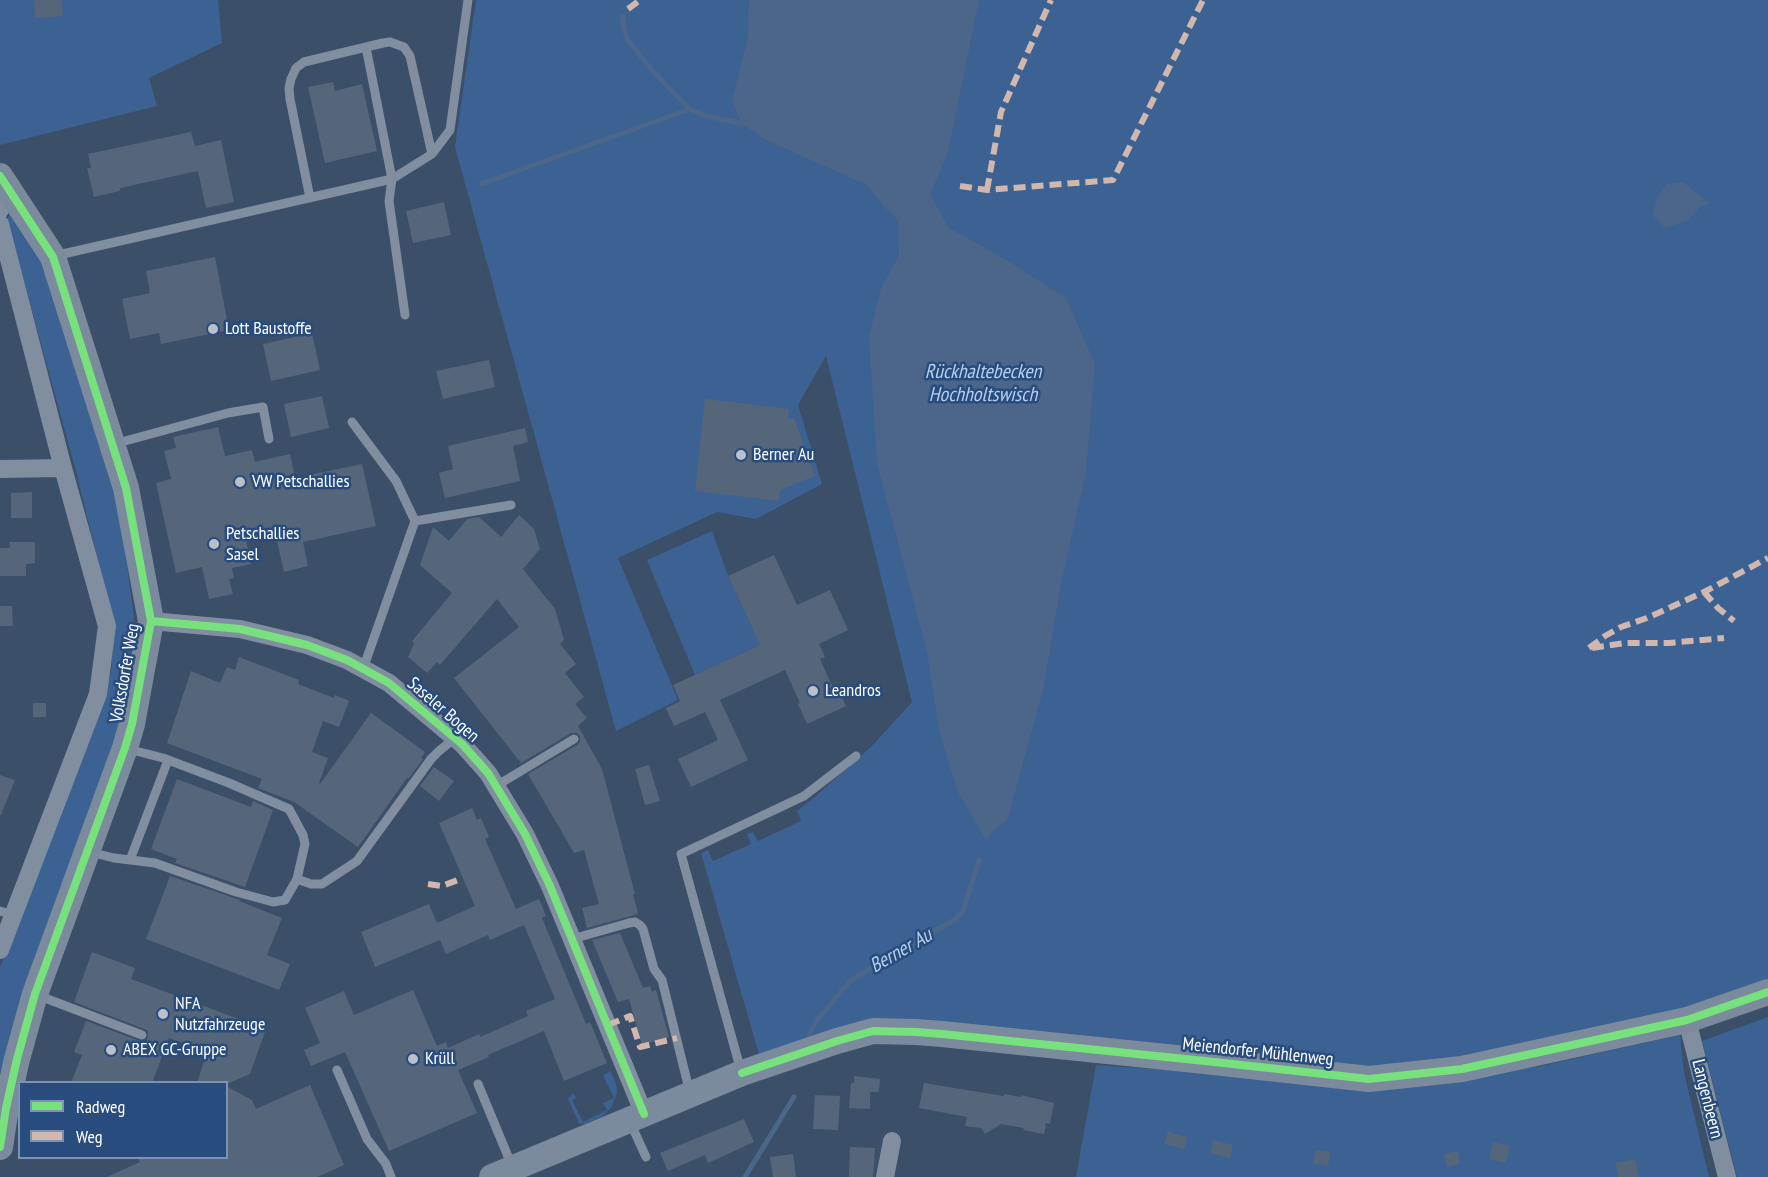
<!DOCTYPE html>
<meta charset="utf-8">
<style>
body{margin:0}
#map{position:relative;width:1768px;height:1177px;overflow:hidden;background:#3b4f69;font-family:"PT Sans Narrow",sans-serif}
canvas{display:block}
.legend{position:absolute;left:18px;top:1081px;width:210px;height:78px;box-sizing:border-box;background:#274c7d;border:2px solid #7d94b1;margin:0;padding:8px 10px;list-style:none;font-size:18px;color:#fff}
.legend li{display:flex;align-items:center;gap:12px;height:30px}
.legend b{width:30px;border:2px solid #7d94b1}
</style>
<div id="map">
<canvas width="1768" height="1177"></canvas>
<ul class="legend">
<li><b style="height:8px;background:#77e17e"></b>Radweg</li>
<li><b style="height:8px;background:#d1b7ad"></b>Weg</li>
</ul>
</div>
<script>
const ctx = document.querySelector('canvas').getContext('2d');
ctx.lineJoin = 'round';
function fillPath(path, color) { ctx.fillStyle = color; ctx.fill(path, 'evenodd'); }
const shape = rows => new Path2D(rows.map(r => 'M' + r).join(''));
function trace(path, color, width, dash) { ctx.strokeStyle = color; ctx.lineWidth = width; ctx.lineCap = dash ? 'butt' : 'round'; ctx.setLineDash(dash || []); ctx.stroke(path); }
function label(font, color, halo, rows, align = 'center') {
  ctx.font = font + ' "PT Sans Narrow",sans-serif'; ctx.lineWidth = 5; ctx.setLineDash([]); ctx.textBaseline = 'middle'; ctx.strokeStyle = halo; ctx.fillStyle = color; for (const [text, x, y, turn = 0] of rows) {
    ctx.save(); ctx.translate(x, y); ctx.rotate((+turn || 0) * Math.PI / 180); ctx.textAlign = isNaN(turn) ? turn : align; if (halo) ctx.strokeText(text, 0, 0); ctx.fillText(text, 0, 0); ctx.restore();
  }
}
fillPath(shape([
 [0,0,218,0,222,43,149,78,157,106,0,145],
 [476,0,1768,0,1768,982,1723,998,1566,1040,1397,1070,973,1027,760,1058,701,853,708,850,713,861,751,844,747,834,753,832,758,841,801,821,797,811,816,796,872,746,912,702,826,356,798,405,822,484,756,519,717,512,618,558,678,700,616,731,455,147],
 [13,206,44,260,117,492,134,617,129,687,114,753,0,1093,0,968,111,673,114,627,76,471,7,220],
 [712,531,728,576,760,645,695,675,647,560],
 [1768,1017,1768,1177,1737,1177,1702,1041],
 [1680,1035,1684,1073,1709,1177,1076,1177,1096,1065,1151,1069,1199,1069,1378,1089,1541,1066],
 [611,1071,616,1084,617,1093,611,1108,601,1117,584,1124,579,1123,568,1099,573,1093,576,1098,572,1100,583,1122,607,1110,603,1103,614,1098,603,1075]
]), '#3b6293');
fillPath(shape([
 [749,0,979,0,948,152,930,195,949,228,1005,259,1066,298,1095,364,1086,472,1061,584,1043,690,1007,821,995,828,986,840,959,794,949,764,939,730,927,652,877,463,869,336,881,288,899,256,898,220,885,208,867,185,766,140,741,123,732,101,748,38],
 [1683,182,1710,204,1701,206,1687,221,1665,228,1653,216,1657,197,1667,184]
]), '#4b6688');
trace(shape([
 [623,16,623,23,627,39,651,69,690,109,706,116,741,123],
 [481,184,690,109],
 [809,1035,816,1021,850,981,954,920,963,911,979,860],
 [745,1177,794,1097]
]), '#4b6688', 5);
fillPath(shape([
 [34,0,62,0,63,16,35,18],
 [333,82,335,91,362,84,377,151,325,163,308,87],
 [191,132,195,146,221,140,234,202,206,208,198,171,120,188,120,191,94,197,87,168,91,168,88,154],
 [444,202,451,235,413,243,406,211],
 [215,257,229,330,161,344,159,333,130,339,122,299,150,293,146,271],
 [312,333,320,370,271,381,263,344],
 [489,360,495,387,443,399,436,371],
 [322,396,329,428,291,437,284,404],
 [705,399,789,409,788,419,794,418,815,476,780,490,779,501,695,491],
 [218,427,225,456,252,450,255,462,290,454,295,478,362,464,376,526,303,542,308,566,284,572,275,533,246,540,251,564,232,568,234,578,229,579,233,594,209,599,202,567,176,573,156,483,171,479,164,451,176,448,173,437],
 [525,428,528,442,513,446,520,481,445,498,439,473,453,469,448,446],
 [32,492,32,518,11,518,11,493],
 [519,515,534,529,540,549,523,569,555,609,564,640,560,644,576,664,565,673,584,697,575,704,587,718,578,726,602,769,635,894,633,894,638,914,587,928,582,908,599,904,584,850,574,853,528,774,577,745,580,742,580,736,577,733,571,733,521,763,454,678,519,627,497,599,440,665,437,662,427,673,408,657,414,643,412,641,452,593,420,565,433,527,449,541,467,519,479,517,501,537],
 [9,542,35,542,35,563,26,564,26,576,0,576,0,548,10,548],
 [774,555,797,605,830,590,848,630,819,644,825,657,820,659,833,688,837,686,846,706,807,724,798,704,800,703,785,670,720,700,748,760,691,787,678,759,718,740,705,712,674,726,666,708,680,701,673,685,760,645,728,576],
 [0,606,12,606,13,626,0,626],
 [239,657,299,680,298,684,334,698,335,695,349,701,339,727,323,721,312,752,328,758,319,783,320,784,371,713,425,752,421,758,423,759,409,778,407,778,358,847,294,802,258,788,262,779,167,743,191,671,220,683,227,667,235,670],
 [33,703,46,703,46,717,33,717],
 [649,765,660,801,645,805,635,769],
 [434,767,454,781,439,801,420,786],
 [0,775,15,780,1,815,0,815],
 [177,779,251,807,253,801,273,810,245,887,175,863,177,859,151,849],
 [472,808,477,820,481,818,489,837,485,839,516,909,539,899,546,916,542,918,586,1024,590,1022,607,1063,564,1081,544,1031,488,1055,489,1057,458,1070,477,1113,389,1151,345,1052,311,1066,304,1050,320,1043,305,1008,344,991,354,1015,413,990,437,1046,446,1042,448,1048,479,1034,480,1037,528,1016,526,1011,555,999,524,925,490,940,488,935,446,954,440,940,375,967,361,932,429,904,437,923,475,906,439,823],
 [170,876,240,900,239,901,282,918,267,955,290,964,279,990,146,939],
 [620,933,643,988,650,986,652,992,656,990,669,1037,642,1045,629,999,618,1002,592,940],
 [92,952,135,968,131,979,266,1029,250,1074,229,1083,197,1083,207,1052,169,1038,152,1083,71,1083,82,1055,74,1052,86,1021,140,1041,146,1041,148,1037,148,1031,144,1029,74,1002],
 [854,1076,880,1079,879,1092,870,1092,870,1109,849,1108,851,1083,854,1083],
 [924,1083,1004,1096,1004,1094,1021,1097,1021,1095,1054,1103,1050,1124,1046,1123,1044,1134,1023,1130,1024,1128,1001,1124,985,1134,981,1128,965,1126,967,1117,919,1108],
 [310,1085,344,1165,317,1177,107,1177,140,1162,138,1158,226,1158,226,1086,252,1100,256,1109],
 [815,1095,840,1096,838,1130,813,1129],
 [744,1119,754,1142,708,1163,705,1155,668,1171,660,1153],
 [1168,1132,1188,1137,1184,1149,1164,1144],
 [1213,1140,1233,1145,1230,1158,1210,1153],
 [1493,1142,1510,1146,1506,1163,1489,1159],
 [850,1147,875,1148,873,1177,849,1177],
 [1316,1150,1330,1152,1328,1166,1313,1163],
 [1458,1151,1460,1164,1447,1167,1444,1154],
 [793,1154,796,1177,773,1177,770,1157],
 [1635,1159,1639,1177,1618,1177,1615,1163]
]), '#55667b');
trace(shape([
 [366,47,392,179,389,201,405,315],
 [310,198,290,99,289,88,291,79,296,68,304,62,383,43,390,42,404,47,410,56,432,154],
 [54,256,392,179,432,154,450,130,468,0],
 [352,422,396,481,415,521,363,669],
 [114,444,228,413,263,407,269,439],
 [415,521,511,505],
 [496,786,574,739],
 [90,852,114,858,155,863,236,892,273,902,285,900,297,879,305,844,303,835,289,809,229,783,163,758,128,749],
 [130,860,168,760],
 [297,879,311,884,322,884,357,861,431,759,439,751,455,738],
 [0,911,13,915],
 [572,939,629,923,635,922,640,925,643,929,654,969,662,980,690,1093],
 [37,995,142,1035],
 [337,1070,367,1139,386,1164,391,1177],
 [741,1071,681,854,804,796,856,756],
 [478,1084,512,1166],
 [630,1122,646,1157]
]), '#808ea0', 9);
trace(shape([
 [0,210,9,190],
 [0,224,63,468,107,626,98,694,0,950],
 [0,469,63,468],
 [151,621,240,629,307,645,347,660,389,683,462,744,488,773,525,834,550,886,644,1114],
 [1687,1020,1727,1177],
 [885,1177,892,1141]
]), '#808ea0', 18);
trace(shape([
 [0,176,53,257,126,488,151,621,132,724,125,748,35,994,17,1059,6,1108,0,1147],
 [492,1177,742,1073,837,1041,873,1031,916,1032,942,1034,1205,1061,1369,1079,1462,1069,1687,1020,1768,992]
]), '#7b8a9c', 26);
trace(shape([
 [628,9,640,0],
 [960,186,987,190,1113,180,1203,0],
 [987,190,1001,112,1051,0],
 [1704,592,1718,608,1734,621],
 [1589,648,1605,636,1621,627,1647,618,1704,592,1768,558],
 [1592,648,1625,643,1669,643,1724,638],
 [428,884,442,886,458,880],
 [608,1025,630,1016,640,1047,677,1038]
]), '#d1b7ad', 6, [12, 6]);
trace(shape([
 [0,176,53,257,126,488,151,621,132,724,125,748,35,994,17,1059,6,1108,0,1147],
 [151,621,240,629,307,645,347,660,389,683,462,744,488,773,525,834,550,886,644,1114],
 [742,1073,837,1041,873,1031,916,1032,942,1034,1205,1061,1369,1079,1462,1069,1687,1020,1768,992]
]), '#77e17e', 8);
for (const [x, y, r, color] of [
 [213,329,6,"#bac1ca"],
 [741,455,6,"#bac1ca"],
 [240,482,6,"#bac1ca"],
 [214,544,6,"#bac1ca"],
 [813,691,6,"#bac1ca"],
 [163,1014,6,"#bac1ca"],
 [111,1050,6,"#bac1ca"],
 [413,1059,6,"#bac1ca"]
]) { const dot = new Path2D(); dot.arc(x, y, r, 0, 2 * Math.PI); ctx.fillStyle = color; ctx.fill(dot); trace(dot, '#274c7d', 2); }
label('18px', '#fff', '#274c7d', [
 ["Lott Baustoffe",225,329],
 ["Berner Au",753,455],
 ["VW Petschallies",252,482],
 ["Petschallies",226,534],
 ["Sasel",226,555],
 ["Leandros",825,691],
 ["NFA",175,1004],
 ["Nutzfahrzeuge",175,1025],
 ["ABEX GC-Gruppe",123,1050],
 ["Krüll",425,1059]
], 'left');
label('18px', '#fff', '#274c7d', [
 ["Volksdorfer Weg",125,673,-80],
 ["Saseler Bogen",443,710,41],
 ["Meiendorfer Mühlenweg",1258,1052,6],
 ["Langenbeern",1707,1099,76]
]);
label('italic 20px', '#b7cfec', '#274c7d', [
 ["Rückhaltebecken",983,372],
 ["Hochholtswisch",983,395],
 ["Berner Au",901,951,-30]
]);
</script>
